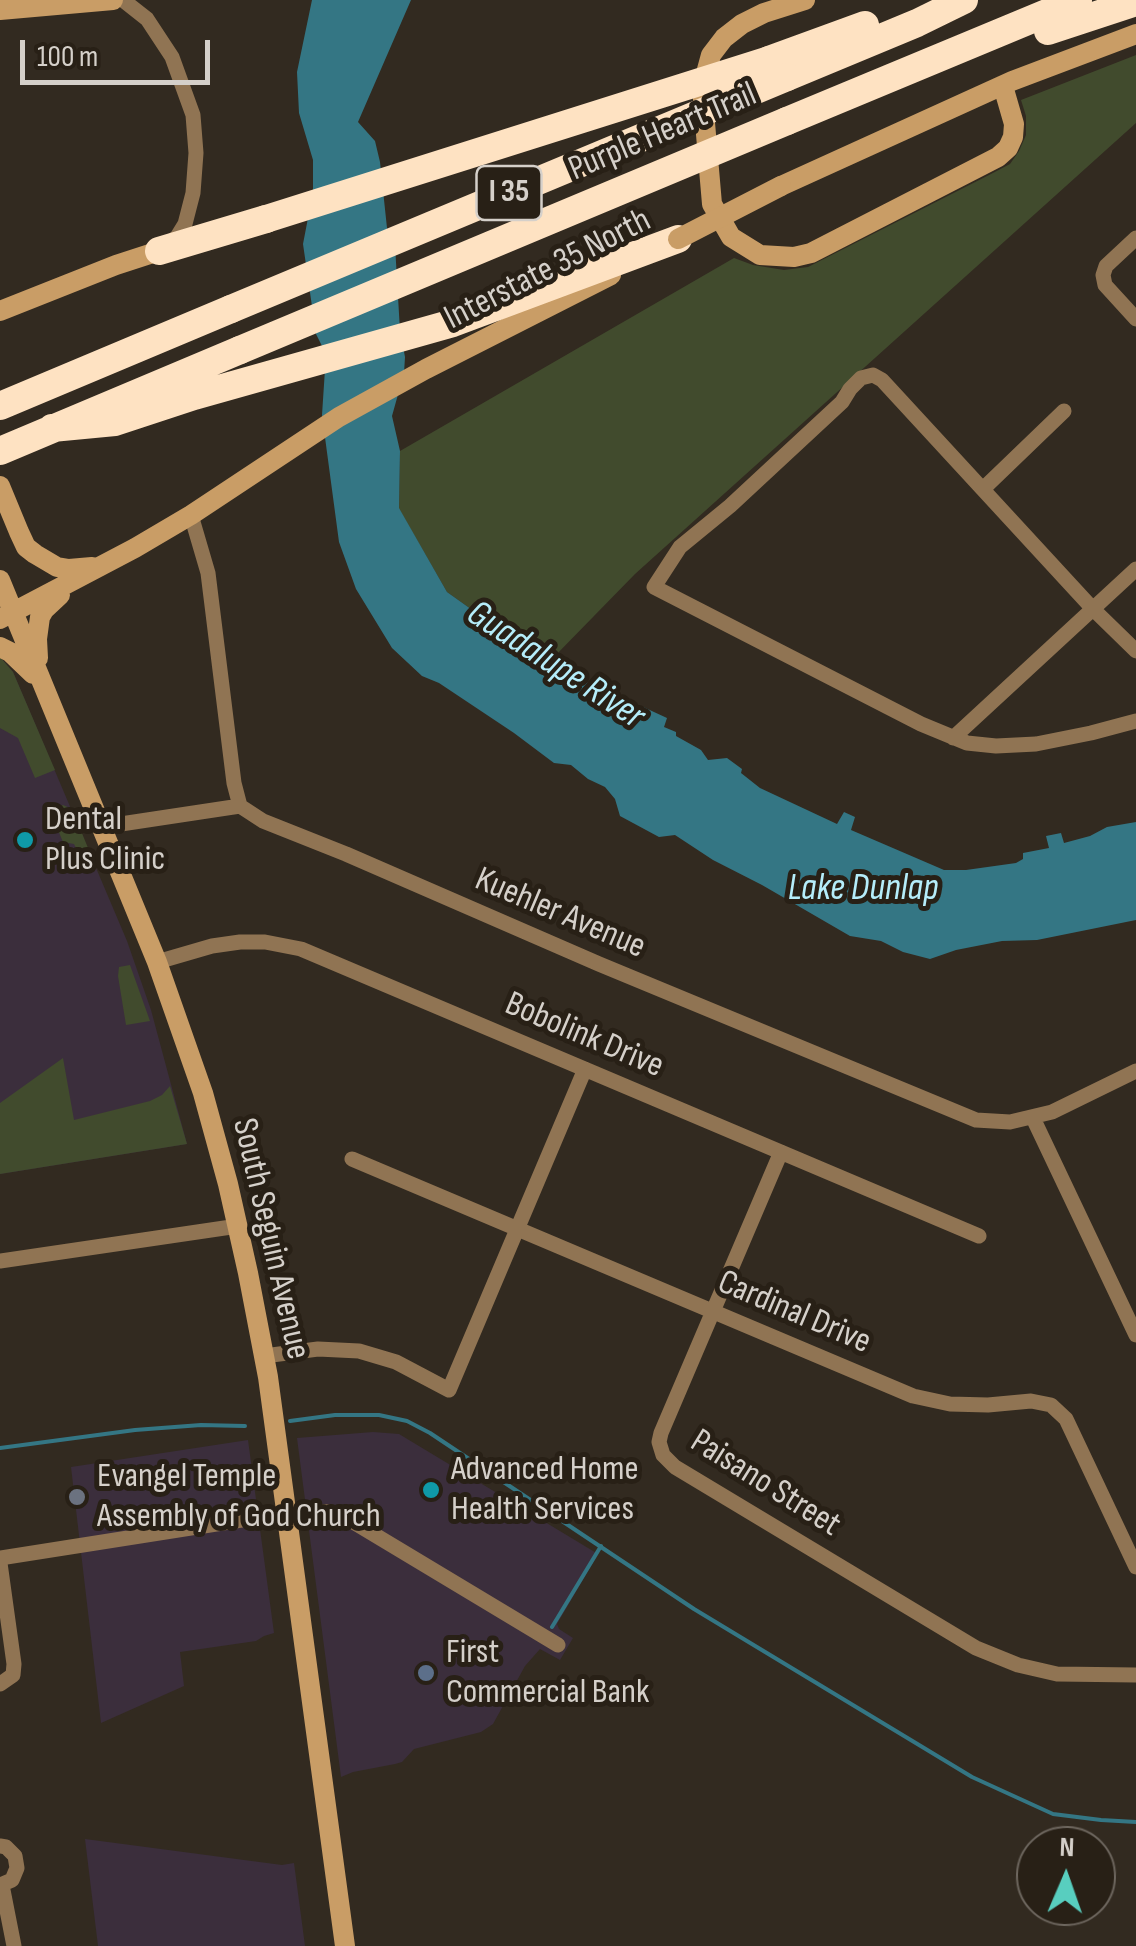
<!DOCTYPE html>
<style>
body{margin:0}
#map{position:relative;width:1136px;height:1946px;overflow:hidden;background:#322a20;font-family:"Sofia Sans Condensed",sans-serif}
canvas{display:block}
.north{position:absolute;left:1016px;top:1826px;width:100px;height:100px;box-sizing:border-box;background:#282016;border:2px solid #6d665e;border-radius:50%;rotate:2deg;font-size:28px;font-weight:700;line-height:40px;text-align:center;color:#d5d0ca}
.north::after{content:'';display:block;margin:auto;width:35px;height:45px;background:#58cebf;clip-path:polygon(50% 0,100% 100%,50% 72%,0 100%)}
.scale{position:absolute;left:20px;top:40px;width:190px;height:45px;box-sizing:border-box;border:5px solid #d5d0ca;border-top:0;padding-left:12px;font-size:30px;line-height:35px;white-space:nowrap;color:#d5d0ca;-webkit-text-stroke:8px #282016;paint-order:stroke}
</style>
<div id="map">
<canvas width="1136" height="1946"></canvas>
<div class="north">N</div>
<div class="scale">100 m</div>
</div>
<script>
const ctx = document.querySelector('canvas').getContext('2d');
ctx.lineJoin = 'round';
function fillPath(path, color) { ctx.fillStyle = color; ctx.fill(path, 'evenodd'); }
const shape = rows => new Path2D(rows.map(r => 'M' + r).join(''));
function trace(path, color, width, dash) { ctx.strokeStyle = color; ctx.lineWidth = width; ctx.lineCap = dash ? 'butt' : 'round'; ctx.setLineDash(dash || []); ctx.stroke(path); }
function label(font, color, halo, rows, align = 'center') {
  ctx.font = font + ' "Sofia Sans Condensed",sans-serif'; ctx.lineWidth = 10; ctx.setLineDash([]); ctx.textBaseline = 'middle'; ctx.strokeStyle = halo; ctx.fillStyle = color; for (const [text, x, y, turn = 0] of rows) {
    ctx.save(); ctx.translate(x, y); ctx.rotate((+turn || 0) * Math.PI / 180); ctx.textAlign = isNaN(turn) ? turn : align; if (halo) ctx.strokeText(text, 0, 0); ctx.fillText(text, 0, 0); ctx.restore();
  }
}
fillPath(shape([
 [0,657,13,672,127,941,151,1010,187,1144,0,1174],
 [373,1432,399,1434,598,1554,557,1624,559,1629,573,1638,560,1660,540,1649,525,1666,493,1724,481,1732,414,1749,402,1762,395,1764,353,1772,341,1777,297,1438],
 [248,1440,274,1633,264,1636,256,1641,180,1652,184,1686,101,1723,71,1467],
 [85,1839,282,1865,294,1863,305,1946,98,1946]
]), '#3b2e3c');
fillPath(shape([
 [1136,55,1136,123,635,574,552,659,499,629,447,592,399,509,400,451,734,258,753,265,784,270,808,267,991,174,1010,164,1019,151,1026,135,1026,116,1021,100],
 [0,657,13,672,55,770,35,778,18,738,0,728],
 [63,805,72,809,93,860,90,867,91,870,74,871,68,852,78,852,74,844,63,842,50,811],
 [130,965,150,1021,126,1025,118,976,119,967],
 [63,1058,74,1120,150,1101,162,1095,170,1086,187,1144,0,1174,0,1103]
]), '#414b2d');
fillPath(shape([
 [312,0,411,0,358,122,375,141,380,162,387,228,395,245,400,331,405,357,404,373,392,416,400,451,399,508,447,592,499,629,552,659,561,665,560,668,594,686,603,687,603,690,632,705,641,706,667,718,664,727,676,732,676,736,701,750,708,760,727,758,742,769,741,773,760,788,837,824,844,812,855,817,851,830,944,870,966,870,1016,863,1023,859,1023,853,1049,848,1046,836,1061,833,1064,843,1090,836,1107,827,1136,822,1136,920,1037,940,1002,941,956,950,930,959,903,952,881,941,850,936,762,885,713,860,675,835,659,837,620,816,615,799,605,787,588,779,571,765,554,763,514,733,439,683,422,676,392,648,356,589,339,542,322,415,326,354,316,334,303,244,313,192,313,160,299,113,297,72]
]), '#347684');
trace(shape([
 [290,1421,335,1415,379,1415,407,1421,430,1433,694,1609,972,1777,1053,1814,1101,1820,1136,1822],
 [0,1448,135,1430,201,1425,245,1426],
 [552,1627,601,1546]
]), '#347684', 4);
trace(shape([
 [123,0,147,19,172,57,193,115,196,153,193,193,185,224,177,237,166,245],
 [1136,238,1106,266,1103,275,1105,285,1136,319],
 [983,489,1064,411],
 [191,515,208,573,234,783,240,806,263,821,346,854,599,964,976,1120,1010,1122,1052,1112,1136,1071],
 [1136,651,1093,609,882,380,873,375,861,378,850,389,842,402,730,506,680,547,654,587,921,724,967,743,996,746,1036,744,1091,733,1136,721],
 [953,738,1136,569],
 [101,827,240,806],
 [157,962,212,946,240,942,265,942,301,949,979,1236],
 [1033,1118,1136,1335],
 [781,1152,661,1433,659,1442,663,1455,675,1467,976,1648,1018,1665,1057,1674,1136,1675],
 [352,1159,913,1396,950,1404,988,1405,1031,1401,1051,1405,1066,1419,1136,1567],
 [0,1261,238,1226],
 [264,1356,318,1349,359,1351,396,1362,449,1390,585,1069],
 [0,1558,299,1511,331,1512,350,1520,558,1645],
 [0,1563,14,1664,13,1675,0,1684],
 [0,1846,6,1847,15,1856,17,1868,12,1880,0,1885],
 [2,1885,14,1946]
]), '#907453', 15);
trace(shape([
 [805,0,764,13,742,24,724,38,711,55,702,88,712,204,731,237,760,255,794,257,811,253,998,157,1008,148,1013,137,1014,124,1003,86],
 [0,10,113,0],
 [781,186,1012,81,1136,34],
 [0,311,116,265,159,251],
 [0,486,19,532,26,547,35,554,57,567,69,569,92,567],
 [0,580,157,962,203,1093,228,1184,248,1273,268,1377,345,1946],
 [0,619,135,548,191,515,339,417,426,369,611,275],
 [0,647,10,652,33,674],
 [38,658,37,639,40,617,44,610,60,595]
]), '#c99d66', 20);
trace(shape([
 [1048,31,1136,2],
 [769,60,865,25],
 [787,77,917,23,964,0],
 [787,121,1078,0],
 [159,251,266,219],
 [0,406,231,309],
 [52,428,115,422,194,396,453,323,678,239],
 [0,451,240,350]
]), '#fee2c2', 28);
trace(shape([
 [678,239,781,186]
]), '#c99d66', 20);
trace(shape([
 [266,219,769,60],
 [231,309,787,77],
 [240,350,787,121]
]), '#fee2c2', 28);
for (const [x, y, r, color] of [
 [25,840,10,"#0f9aa8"],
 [431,1490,10,"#0f9aa8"],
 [77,1497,10,"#6b7280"],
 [426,1673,10,"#5c6f8a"]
]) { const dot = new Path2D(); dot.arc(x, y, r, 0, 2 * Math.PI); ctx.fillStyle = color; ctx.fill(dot); trace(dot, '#282016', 4); }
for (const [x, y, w] of [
 [509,193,65]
]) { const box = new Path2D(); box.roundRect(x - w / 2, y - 27, w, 54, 8); ctx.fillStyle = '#282016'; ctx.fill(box); trace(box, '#d5d0ca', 2.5); }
label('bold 32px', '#d5d0ca', null, [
 ["I 35",509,193]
]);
label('35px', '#d5d0ca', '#282016', [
 ["Purple Heart Trail",663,133,-23],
 ["Interstate 35 North",548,270,-27],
 ["Kuehler Avenue",560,914,23],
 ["Bobolink Drive",584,1036,23],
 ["South Seguin Avenue",270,1239,77],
 ["Cardinal Drive",794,1313,23],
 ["Paisano Street",765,1484,32]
]);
label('35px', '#d5d0ca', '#282016', [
 ["Dental",45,820],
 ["Plus Clinic",45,860],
 ["Advanced Home",451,1470],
 ["Health Services",451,1510],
 ["Evangel Temple",97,1477],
 ["Assembly of God Church",97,1517],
 ["First",446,1653],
 ["Commercial Bank",446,1693]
], 'left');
label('italic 38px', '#b5edfa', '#282016', [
 ["Guadalupe River",555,666,33],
 ["Lake Dunlap",863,889]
]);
</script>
